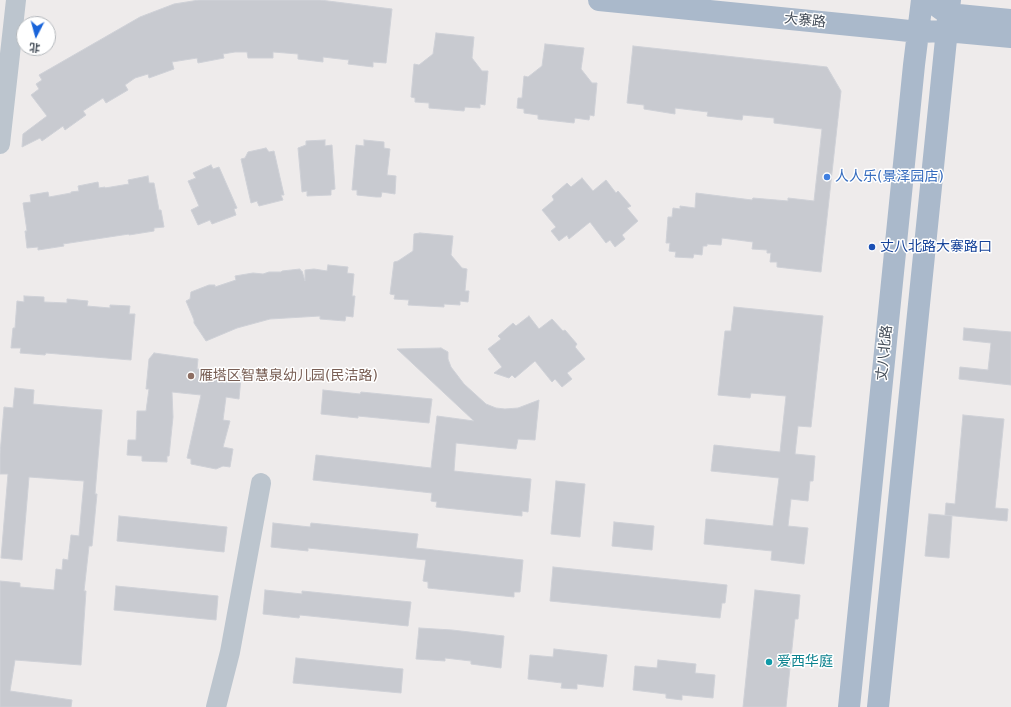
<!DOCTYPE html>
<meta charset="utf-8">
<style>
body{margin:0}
#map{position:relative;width:1011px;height:707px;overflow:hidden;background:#eeebeb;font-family:"DejaVu Sans","Noto Sans SC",sans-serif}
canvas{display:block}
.north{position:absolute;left:16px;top:16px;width:40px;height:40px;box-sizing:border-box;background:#fff;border:1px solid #b4b8bc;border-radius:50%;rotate:186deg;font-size:11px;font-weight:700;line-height:16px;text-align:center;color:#444d58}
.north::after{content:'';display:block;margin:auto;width:14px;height:18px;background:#1964da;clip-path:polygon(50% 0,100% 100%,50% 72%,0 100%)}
</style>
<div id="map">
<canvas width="1011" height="707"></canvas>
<div class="north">北</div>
</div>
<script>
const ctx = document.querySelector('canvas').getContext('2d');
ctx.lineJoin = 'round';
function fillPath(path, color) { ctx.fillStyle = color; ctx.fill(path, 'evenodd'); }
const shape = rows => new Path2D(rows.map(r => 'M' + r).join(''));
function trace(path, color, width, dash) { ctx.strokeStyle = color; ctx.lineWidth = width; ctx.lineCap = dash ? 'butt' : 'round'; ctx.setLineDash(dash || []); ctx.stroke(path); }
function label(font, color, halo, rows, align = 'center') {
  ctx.font = font + ' "DejaVu Sans","Noto Sans SC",sans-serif'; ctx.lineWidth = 3; ctx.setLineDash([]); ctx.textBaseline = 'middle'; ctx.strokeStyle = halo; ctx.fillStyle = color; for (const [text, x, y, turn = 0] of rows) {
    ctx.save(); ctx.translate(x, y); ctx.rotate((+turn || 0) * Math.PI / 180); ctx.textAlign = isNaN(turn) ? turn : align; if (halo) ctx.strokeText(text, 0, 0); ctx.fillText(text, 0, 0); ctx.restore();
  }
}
const building = shape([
 [199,0,320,0,392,9,386,63,373,62,373,67,348,64,349,60,323,57,323,62,298,59,298,54,273,52,273,58,248,58,247,52,235,52,223,54,224,58,198,63,197,58,172,62,174,69,149,78,148,74,135,78,125,85,128,90,106,103,103,98,83,111,86,115,65,130,63,126,42,141,40,138,22,147,23,134,47,116,31,95,39,89,36,84,42,80,39,75,140,17,174,4,199,0],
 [436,33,474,37,472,58,482,71,488,71,485,105,480,104,480,108,465,107,464,111,429,108,429,103,415,102,415,98,411,97,414,64,419,65,433,54,436,33],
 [545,44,584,48,581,69,592,83,597,83,594,116,590,115,589,120,575,118,574,123,538,119,538,115,524,113,524,109,517,108,518,98,522,98,524,76,528,77,542,66,545,44],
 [633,46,827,67,841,91,821,272,777,267,777,262,770,262,771,253,767,253,767,250,752,249,753,242,722,238,721,245,707,244,707,246,703,246,702,255,694,254,693,258,675,257,676,252,669,251,670,243,666,243,668,217,672,217,673,208,680,209,680,206,695,208,696,193,752,200,753,198,788,201,788,198,814,201,822,129,774,123,774,118,743,115,742,120,707,116,708,112,675,108,675,114,644,109,644,105,627,103,633,46],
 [325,140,325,146,332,145,335,189,331,190,331,195,307,196,307,191,302,192,298,148,306,145,306,141,325,140],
 [364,140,384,142,384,148,390,149,387,175,396,176,395,194,382,192,381,197,376,197,357,195,357,190,352,190,356,145,364,146,364,140],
 [266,148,269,152,274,151,284,195,281,195,283,200,259,206,257,201,251,203,241,159,245,158,248,152,266,148],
 [211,165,213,169,219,167,237,208,234,209,236,215,212,224,210,220,198,225,191,210,199,206,188,181,196,178,193,173,211,165],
 [148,176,149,183,154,183,159,210,161,210,164,227,154,228,154,231,129,235,129,234,63,244,64,246,38,250,38,247,27,248,25,231,27,231,23,203,31,202,30,195,48,192,49,197,71,193,71,192,79,191,78,186,98,182,99,188,105,187,105,188,129,184,128,180,148,176],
 [582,178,593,191,606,180,616,193,618,191,631,206,627,208,638,221,622,235,625,239,615,247,610,240,606,243,590,222,569,239,567,235,559,241,551,231,556,227,542,210,554,200,552,196,567,183,571,187,582,178],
 [420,233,453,236,451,255,462,268,467,269,465,291,469,291,468,302,460,301,460,305,444,304,444,307,408,305,409,300,394,299,395,295,390,294,394,262,398,261,413,251,414,234,420,233],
 [328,265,348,267,347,273,354,274,352,296,355,296,353,317,346,316,345,321,320,319,320,316,270,319,237,328,206,341,194,323,194,320,186,301,190,299,191,292,209,285,215,285,215,287,236,280,235,276,253,273,263,274,269,272,281,272,282,271,300,269,301,271,302,271,305,281,305,270,314,269,327,271,328,265],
 [24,296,44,297,44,302,67,303,67,299,88,301,87,306,110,308,110,305,130,306,129,314,135,314,131,360,46,353,45,355,20,353,21,348,11,348,13,328,15,328,17,301,24,302,24,296],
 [734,307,823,316,811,427,798,426,795,454,815,456,813,481,810,481,808,501,791,499,788,526,808,528,804,564,771,560,772,551,704,544,706,519,773,526,779,478,711,471,714,445,780,452,786,396,751,393,750,398,718,395,725,331,731,331,734,307],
 [529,316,539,329,552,319,563,331,565,330,577,344,575,347,585,359,567,373,572,379,562,387,555,379,552,382,535,361,515,378,512,375,509,378,494,373,502,367,488,349,501,339,498,336,513,323,516,326,529,316],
 [964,328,1011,332,1011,385,959,379,960,367,988,370,991,343,963,340,964,328],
 [441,348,448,352,448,359,451,367,464,384,486,404,496,408,505,409,518,408,539,400,535,440,518,439,516,449,456,443,454,471,531,479,528,512,522,511,522,516,436,507,437,502,431,501,432,493,313,480,316,455,431,468,437,416,474,421,397,349,441,348],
 [154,353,198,359,197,369,224,372,230,375,241,377,239,399,226,397,223,420,230,421,223,447,233,449,230,467,223,466,216,469,191,464,191,459,187,458,201,395,172,392,173,417,169,456,167,456,167,462,142,461,142,456,127,455,128,440,136,440,137,411,146,411,149,389,146,389,149,359,154,353],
 [15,388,34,390,33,404,102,410,95,494,97,494,92,546,89,546,84,591,86,591,81,665,15,660,10,691,72,700,71,707,0,707,0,581,20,583,20,587,54,590,56,569,62,570,63,559,68,560,71,535,79,536,84,481,29,477,22,560,1,558,8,474,0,474,0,454,4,407,13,408,15,388],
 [323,390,360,394,361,392,432,399,429,423,358,416,358,418,321,414,323,390],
 [963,415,1004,419,995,508,1008,509,1007,521,945,515,946,503,955,504,963,415],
 [556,481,585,484,580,537,551,534,556,481],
 [929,514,952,516,949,558,925,556,929,514],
 [119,516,227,527,224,552,117,541,119,516],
 [614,522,654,526,652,550,612,546,614,522],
 [273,523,310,527,311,523,418,534,416,548,523,560,520,592,514,592,514,597,428,588,428,582,423,581,426,560,308,548,308,551,271,547,273,523],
 [553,567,727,585,725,603,722,603,720,618,550,601,553,567],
 [116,586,218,596,216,620,114,610,116,586],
 [265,590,302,594,302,591,411,602,408,626,300,615,299,618,263,614,265,590],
 [755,590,800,595,798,619,795,619,786,707,743,707,755,590],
 [419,628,452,630,504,636,501,668,471,664,471,661,445,658,445,661,416,659,419,628],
 [554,649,607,655,603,687,577,684,577,689,561,688,562,683,528,679,530,655,553,657,554,649],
 [296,658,403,669,401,693,293,683,296,658],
 [658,660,696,664,695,673,715,675,713,698,682,695,682,700,666,698,666,694,633,690,635,666,657,668,658,660]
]);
fillPath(building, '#c8cad0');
trace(building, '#cfd1d7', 1);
trace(shape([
 [0,144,16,0],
 [216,707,230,652,261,483]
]), '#bcc5ce', 20);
trace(shape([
 [599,0,891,29,918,32,946,31,1011,37],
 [937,6,948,14,1011,20],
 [849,707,914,65,922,0],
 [878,707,950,0]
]), '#aab9cb', 22);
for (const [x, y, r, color] of [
 [827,177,4,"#3f7fe0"],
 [872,247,4,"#1a4fb4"],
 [191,376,4,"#8d6e63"],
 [769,662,4,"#0f9aa8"]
]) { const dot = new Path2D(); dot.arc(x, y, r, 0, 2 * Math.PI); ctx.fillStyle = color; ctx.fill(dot); trace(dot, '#fff', 1.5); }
label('14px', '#444d58', '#fff', [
 ["大寨路",805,21,6],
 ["丈八北路",885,353,-84]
]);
label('14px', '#366cbe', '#fff', [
 ["人人乐(景泽园店)",835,177]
], 'left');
label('14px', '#164399', '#fff', [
 ["丈八北路大寨路口",880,247]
], 'left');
label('14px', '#785e54', '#fff', [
 ["雁塔区智慧泉幼儿园(民洁路)",199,376]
], 'left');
label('14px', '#0d838f', '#fff', [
 ["爱西华庭",777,662]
], 'left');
</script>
